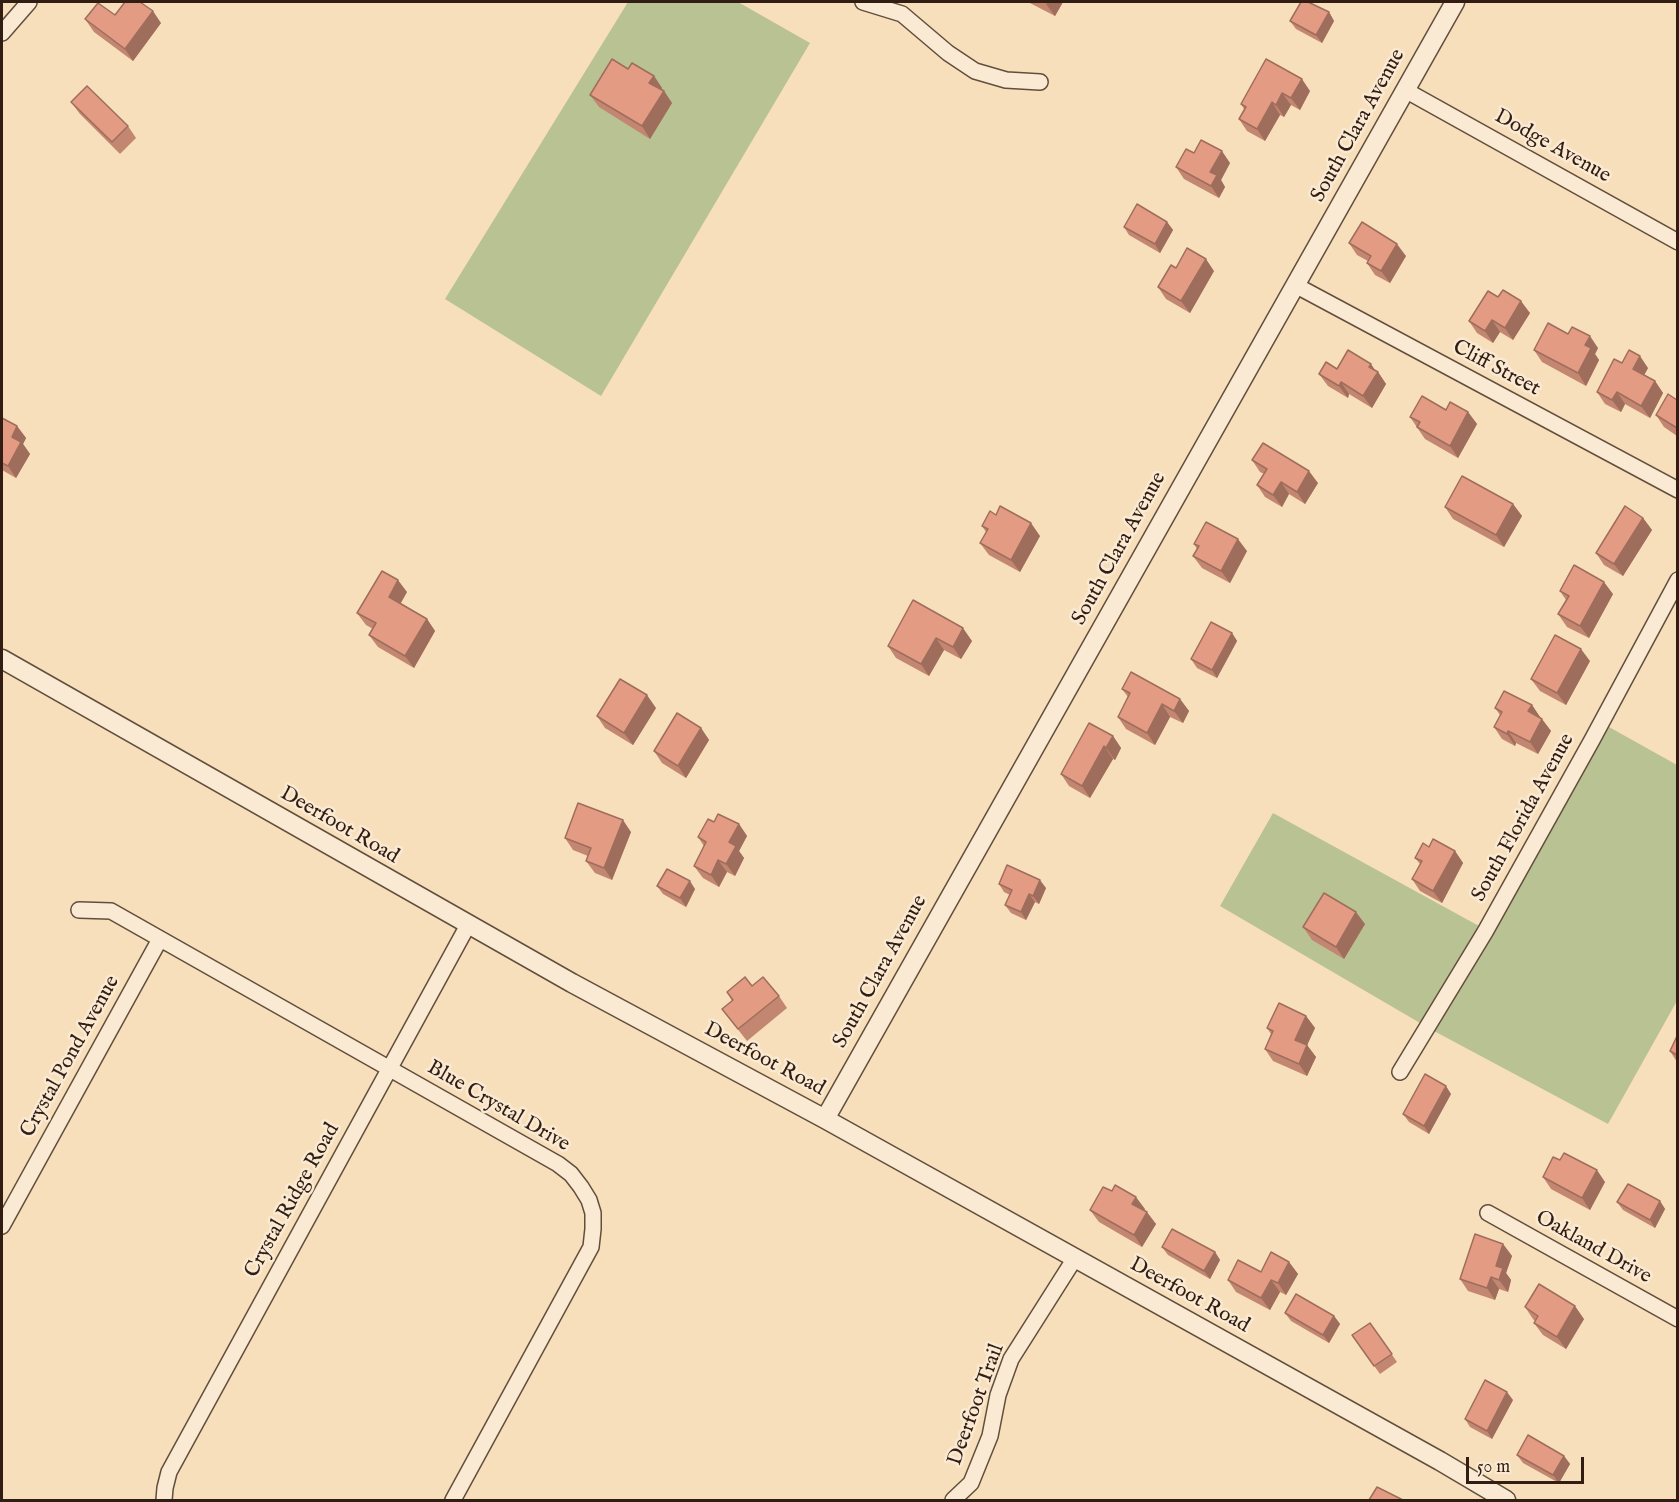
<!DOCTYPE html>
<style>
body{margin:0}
#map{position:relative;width:1679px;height:1502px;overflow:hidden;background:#f7dfbb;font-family:"IM FELL English",serif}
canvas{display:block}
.frame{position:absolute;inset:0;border:3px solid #311d12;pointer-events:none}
.scale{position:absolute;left:1466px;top:1457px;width:118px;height:27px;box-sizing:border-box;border:3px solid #311d12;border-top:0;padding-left:8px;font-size:18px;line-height:21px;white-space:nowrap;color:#311d12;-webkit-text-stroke:4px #faead3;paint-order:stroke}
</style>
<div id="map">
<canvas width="1679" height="1502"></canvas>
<div class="frame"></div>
<div class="scale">50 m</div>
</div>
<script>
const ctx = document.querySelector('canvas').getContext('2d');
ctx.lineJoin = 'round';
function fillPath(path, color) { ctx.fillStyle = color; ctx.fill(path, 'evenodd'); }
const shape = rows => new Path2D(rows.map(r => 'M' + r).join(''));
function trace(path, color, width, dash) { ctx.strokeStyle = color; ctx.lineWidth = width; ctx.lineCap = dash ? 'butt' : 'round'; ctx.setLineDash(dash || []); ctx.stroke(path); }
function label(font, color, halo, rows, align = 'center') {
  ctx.font = font + ' "IM FELL English",serif'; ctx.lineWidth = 5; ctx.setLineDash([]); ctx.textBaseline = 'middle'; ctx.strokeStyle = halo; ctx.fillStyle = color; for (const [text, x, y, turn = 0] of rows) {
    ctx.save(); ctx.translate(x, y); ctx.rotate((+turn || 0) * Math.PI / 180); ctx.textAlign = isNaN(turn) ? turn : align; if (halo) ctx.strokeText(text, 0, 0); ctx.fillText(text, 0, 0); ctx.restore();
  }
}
fillPath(shape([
 [628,2,738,2,810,43,601,396,445,299],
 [1609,727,1677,765,1678,999,1608,1124,1434,1031,1492,936],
 [1273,813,1479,926,1420,1023,1220,906]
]), '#b9c293');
const minor = shape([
 [863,2,902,14,948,53,975,71,1006,80,1040,82],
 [2,33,29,2],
 [1405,90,1678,242],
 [1295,285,1678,490],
 [79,910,111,911,558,1164,571,1174,581,1187,589,1200,593,1213,593,1229,591,1247,453,1500],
 [1400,1072,1485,932,1592,740,1678,580],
 [1488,1213,1678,1319],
 [2,1226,160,939],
 [164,1500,165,1488,169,1472,468,925],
 [953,1500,971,1483,990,1436,998,1395,1011,1359,1075,1258]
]);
const tertiary = shape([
 [2,659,572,983,825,1119,1440,1461,1506,1500],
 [825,1119,1455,2]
]);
trace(minor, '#624e3c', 18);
trace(tertiary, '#624e3c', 21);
trace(minor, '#faead3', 15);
trace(tertiary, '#faead3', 18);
fillPath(shape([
 [1028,2,1063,2,1055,16],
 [1329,12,1334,21,1322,43,1296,29,1290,21],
 [115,15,161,23,133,61,94,32,85,19],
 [1266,59,1310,91,1300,110,1291,105,1284,117,1280,115,1265,141,1247,131,1239,119,1244,109,1241,104],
 [628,69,654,76,662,88,661,90,664,91,672,103,650,139,599,107,590,95],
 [71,102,128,126,136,138,120,154,80,114],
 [1194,153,1230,163,1221,180,1225,187,1219,198,1184,179,1176,167],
 [1167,222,1173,230,1160,253,1129,235,1124,227],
 [1349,243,1406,256,1390,283,1375,275,1367,263,1368,261,1357,255],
 [1176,268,1214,271,1190,313,1166,299,1158,287],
 [1498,297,1530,313,1513,340,1500,332,1493,343,1477,333,1469,321],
 [1568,334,1598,348,1595,354,1599,360,1586,386,1542,362,1534,350],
 [1622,363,1648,368,1644,375,1655,381,1663,393,1650,418,1625,404,1621,412,1605,404,1597,392],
 [1337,369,1374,370,1378,372,1386,384,1372,408,1349,394,1348,398,1328,386,1319,374],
 [1677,400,1677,436,1664,427,1656,415],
 [1446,410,1468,412,1477,424,1458,458,1425,439,1410,417],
 [2,418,17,426,26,438,23,444,30,454,16,478,2,470],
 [1252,460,1318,483,1305,504,1289,494,1282,507,1265,497,1257,485,1264,474,1260,472],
 [1513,504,1522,516,1504,547,1453,519,1445,507],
 [1643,518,1652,530,1623,576,1604,565,1596,553],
 [982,526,1040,536,1020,572,989,555,980,543,986,532],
 [1194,544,1247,551,1230,583,1202,568,1193,556,1197,549],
 [1560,591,1613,594,1589,638,1567,627,1558,614,1566,600],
 [407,592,401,603,427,619,435,631,414,668,378,647,369,635,373,629,366,625,357,613],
 [913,600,972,641,961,659,944,650,929,676,896,658,888,646],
 [1232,633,1237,641,1217,678,1197,668,1191,659],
 [1590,661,1566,705,1540,691,1531,679],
 [1122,689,1180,699,1189,711,1183,723,1170,717,1155,745,1126,729,1118,717,1128,697],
 [1532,705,1540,717,1551,731,1538,754,1516,743,1515,746,1502,739,1494,727,1500,715,1495,708],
 [656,708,633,745,605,728,597,716],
 [701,728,709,740,686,778,662,763,654,751],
 [1113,736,1121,748,1115,760,1113,759,1090,798,1069,786,1061,774],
 [714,822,739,824,747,836,739,851,744,858,735,876,727,872,719,887,703,878,694,866,704,846,698,837],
 [631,832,612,880,595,873,586,861,588,856,573,850,565,838],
 [1429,847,1455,851,1463,863,1442,903,1420,891,1412,879,1420,864,1415,858],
 [999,884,1046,888,1039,904,1035,902,1026,920,1011,913,1005,905,1010,895,1004,892],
 [657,886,695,889,686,907,663,894],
 [1365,924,1344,959,1312,940,1303,927],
 [752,986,779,996,787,1008,747,1041,722,1009,732,1001,727,992],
 [1306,1016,1315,1028,1307,1045,1316,1057,1307,1076,1273,1061,1265,1049,1271,1034,1267,1028],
 [1677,1036,1677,1062,1670,1051],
 [1451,1094,1429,1134,1409,1122,1403,1114],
 [1543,1177,1605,1182,1590,1210,1551,1189],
 [1660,1201,1665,1209,1655,1228,1623,1210,1617,1202],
 [1145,1209,1144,1210,1156,1224,1142,1247,1099,1222,1090,1210],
 [1503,1244,1512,1256,1506,1273,1511,1280,1508,1292,1499,1289,1495,1300,1468,1291,1460,1279],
 [1162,1247,1215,1252,1220,1260,1210,1279,1168,1255],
 [1289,1262,1298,1274,1286,1295,1280,1292,1270,1310,1236,1292,1228,1280,1261,1272],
 [1525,1307,1584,1319,1566,1349,1543,1335,1534,1323,1535,1321,1533,1319],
 [1285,1313,1334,1316,1340,1324,1329,1343,1291,1321],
 [1370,1323,1397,1362,1380,1374,1352,1335],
 [1513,1400,1492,1439,1470,1427,1465,1419],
 [1517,1455,1564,1456,1570,1464,1559,1483,1523,1463]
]), '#c38671');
fillPath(shape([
 [1048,2,1063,2,1055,16,1046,4],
 [153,11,161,23,133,61,125,49],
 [1329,12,1334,21,1322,43,1316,35],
 [654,76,662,88,658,95,649,83],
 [1302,79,1310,91,1300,110,1291,98],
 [664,91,672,103,650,139,642,126],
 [1282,93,1291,105,1284,117,1276,105],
 [1272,102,1280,115,1265,141,1257,129],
 [1222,151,1230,163,1221,180,1225,187,1219,198,1211,186,1210,172],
 [1167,222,1173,230,1160,253,1155,244],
 [1397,244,1406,256,1390,283,1381,271],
 [1206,259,1214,271,1190,313,1181,301],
 [1521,301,1530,313,1513,340,1505,328],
 [1492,320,1500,332,1493,343,1485,331],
 [1590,336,1598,348,1595,354,1599,360,1586,386,1578,373,1585,345],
 [1640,356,1648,368,1641,381,1633,369],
 [1371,364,1377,373,1378,372,1386,384,1372,408,1363,396,1369,367],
 [1655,381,1663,393,1650,418,1641,406],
 [1341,382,1349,394,1348,398,1339,386],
 [1617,392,1625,404,1621,412,1612,400],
 [1468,412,1477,424,1458,458,1450,446],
 [17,426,26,438,23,444,30,454,16,478,8,466,12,437],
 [1309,471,1318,483,1305,504,1297,492],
 [1281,482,1289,494,1282,507,1273,495],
 [1513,504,1522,516,1504,547,1496,535],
 [1643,518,1652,530,1623,576,1614,564],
 [1031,523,1040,536,1020,572,1011,560],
 [1238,539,1247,551,1230,583,1221,571],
 [398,580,407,592,397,609,389,597],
 [1604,582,1613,594,1589,638,1580,626],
 [427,619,435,631,414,668,405,656],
 [963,628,972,641,961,659,953,647],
 [1232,633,1237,641,1217,678,1212,670],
 [936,638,944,650,929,676,921,664],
 [1581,649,1590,661,1566,705,1557,693],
 [647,695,656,708,633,745,624,733],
 [1180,699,1189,711,1183,723,1174,711],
 [1162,704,1170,717,1155,745,1147,733],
 [1532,705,1540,717,1537,723,1528,711],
 [1542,719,1551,731,1538,754,1530,742],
 [701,728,709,740,686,778,678,766],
 [1508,731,1516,743,1515,746,1507,734],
 [1113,736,1121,748,1115,760,1106,748],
 [1104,746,1113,759,1090,798,1082,786],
 [623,820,631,832,612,880,604,868],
 [739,824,747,836,739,851,744,858,735,876,726,864,729,842],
 [1455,851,1463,863,1442,903,1433,891],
 [718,860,727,872,719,887,711,875],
 [1040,880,1046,888,1039,904,1033,896],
 [690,881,695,889,686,907,680,898],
 [1029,894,1035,902,1026,920,1021,912],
 [1356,912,1365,924,1344,959,1336,947],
 [1306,1016,1315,1028,1304,1052,1295,1040],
 [1307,1045,1316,1057,1307,1076,1299,1064],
 [1446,1086,1451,1094,1429,1134,1424,1126],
 [1597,1170,1605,1182,1590,1210,1582,1198],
 [1136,1197,1145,1209,1141,1216,1132,1204],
 [1660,1201,1665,1209,1655,1228,1650,1220],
 [1147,1212,1156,1224,1142,1247,1134,1235],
 [1503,1244,1512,1256,1506,1273,1511,1280,1508,1292,1499,1280,1496,1266],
 [1215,1252,1220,1260,1210,1279,1204,1271],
 [1289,1262,1298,1274,1286,1295,1278,1283],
 [1491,1277,1499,1289,1495,1300,1487,1288],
 [1271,1280,1280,1292,1270,1310,1261,1298],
 [1575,1306,1584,1319,1566,1349,1557,1337],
 [1334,1316,1340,1324,1329,1343,1323,1335],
 [1507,1392,1513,1400,1492,1439,1487,1431],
 [1564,1456,1570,1464,1559,1483,1553,1475]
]), '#9f6d5c');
const building = shape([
 [125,2,140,2,153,11,125,49,85,19,98,3,115,15,125,2],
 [1301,2,1308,2,1329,12,1316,35,1290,21,1301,2],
 [612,59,628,69,632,63,654,76,649,83,664,91,642,126,590,95,612,59],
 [1266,59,1302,79,1291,98,1282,93,1276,105,1272,102,1257,129,1239,119,1246,107,1241,104,1266,59],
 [87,86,128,126,112,142,71,102,87,86],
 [1201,140,1222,151,1210,172,1217,175,1211,186,1176,167,1186,149,1194,153,1201,140],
 [1137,204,1167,222,1155,244,1124,227,1137,204],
 [1362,222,1397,244,1381,271,1367,263,1371,256,1349,243,1362,222],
 [1187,248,1206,259,1181,301,1158,287,1171,265,1176,268,1187,248],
 [1503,290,1521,301,1505,328,1492,320,1485,331,1469,321,1488,291,1498,297,1503,290],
 [1548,323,1568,334,1572,327,1590,336,1585,345,1591,348,1578,373,1534,350,1548,323],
 [1348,350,1371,364,1369,367,1378,372,1363,396,1341,382,1339,386,1319,374,1326,362,1337,369,1348,350],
 [1629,350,1640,356,1633,369,1655,381,1641,406,1617,392,1612,400,1597,392,1614,359,1622,363,1629,350],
 [1668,394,1677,400,1677,428,1656,415,1668,394],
 [1422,396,1446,410,1450,402,1468,412,1450,446,1417,427,1420,422,1410,417,1422,396],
 [2,418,17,426,12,437,21,442,8,466,2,463,2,418],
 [1263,443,1309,471,1297,492,1281,482,1273,495,1257,485,1267,469,1252,460,1263,443],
 [1462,476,1513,504,1496,535,1445,507,1462,476],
 [1000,506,1031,523,1011,560,980,543,988,529,982,526,990,511,996,515,1000,506],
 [1625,506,1643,518,1614,564,1596,553,1625,506],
 [1206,522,1238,539,1221,571,1193,556,1199,546,1194,544,1206,522],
 [1574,565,1604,582,1580,626,1558,614,1569,596,1560,591,1574,565],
 [382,571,398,580,389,597,427,619,405,656,369,635,376,623,357,613,382,571],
 [913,600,963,628,953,647,936,638,921,664,888,646,913,600],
 [1211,622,1232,633,1212,670,1191,659,1211,622],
 [1555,635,1581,649,1557,693,1531,679,1555,635],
 [1131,672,1180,699,1174,711,1162,704,1147,733,1118,717,1130,693,1122,689,1131,672],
 [620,679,647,695,624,733,597,716,620,679],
 [1504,691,1532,705,1528,711,1542,719,1530,742,1508,731,1507,734,1494,727,1502,712,1495,708,1504,691],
 [677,713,701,728,678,766,654,751,677,713],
 [1089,723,1113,736,1106,748,1104,746,1082,786,1061,774,1089,723],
 [578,803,623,820,604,868,586,861,591,848,565,838,578,803],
 [718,814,739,824,729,842,736,846,726,864,718,860,711,875,694,866,706,842,698,837,708,819,714,822,718,814],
 [1433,839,1455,851,1433,891,1412,879,1422,861,1415,858,1423,843,1429,847,1433,839],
 [1007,865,1040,880,1033,896,1029,894,1021,912,1005,905,1012,890,999,884,1007,865],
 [667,869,690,881,680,898,657,886,667,869],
 [1324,893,1356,912,1336,947,1303,927,1324,893],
 [745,977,752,986,763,977,779,996,738,1029,722,1009,733,1000,727,992,745,977],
 [1279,1003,1306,1016,1295,1040,1307,1045,1299,1064,1265,1049,1273,1031,1267,1028,1279,1003],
 [1677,1036,1677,1055,1670,1051,1677,1036],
 [1425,1074,1446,1086,1424,1126,1403,1114,1425,1074],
 [1564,1153,1597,1170,1582,1198,1543,1177,1553,1157,1560,1160,1564,1153],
 [1628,1184,1660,1201,1650,1220,1617,1202,1628,1184],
 [1115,1185,1136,1197,1132,1204,1147,1212,1134,1235,1090,1210,1103,1187,1112,1191,1115,1185],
 [1172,1229,1215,1252,1204,1271,1162,1247,1172,1229],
 [1475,1234,1503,1244,1496,1266,1503,1268,1499,1280,1491,1277,1487,1288,1460,1279,1475,1234],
 [1271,1252,1289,1262,1278,1283,1271,1280,1261,1298,1228,1280,1238,1260,1261,1272,1271,1252],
 [1539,1284,1575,1306,1557,1337,1534,1323,1538,1316,1525,1307,1539,1284],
 [1296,1294,1334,1316,1323,1335,1285,1313,1296,1294],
 [1370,1323,1392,1354,1374,1366,1352,1335,1370,1323],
 [1485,1380,1507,1392,1487,1431,1465,1419,1485,1380],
 [1528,1435,1564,1456,1553,1475,1517,1455,1528,1435],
 [1377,1487,1403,1500,1369,1500,1377,1487]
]);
fillPath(building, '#e39c83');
trace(building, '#9f6d5c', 1.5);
label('21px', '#311d12', '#faead3', [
 ["South Clara Avenue",1359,126,-61],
 ["Dodge Avenue",1552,147,29],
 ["Cliff Street",1496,369,28],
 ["South Clara Avenue",1120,549,-61],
 ["South Florida Avenue",1524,818,-61],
 ["Deerfoot Road",339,826,30],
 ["South Clara Avenue",881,972,-61],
 ["Crystal Pond Avenue",71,1057,-61],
 ["Deerfoot Road",764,1060,28],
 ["Blue Crystal Drive",498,1107,30],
 ["Crystal Ridge Road",293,1201,-61],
 ["Oakland Drive",1593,1248,29],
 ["Deerfoot Road",1189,1296,29],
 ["Deerfoot Trail",977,1405,-70]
]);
</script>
